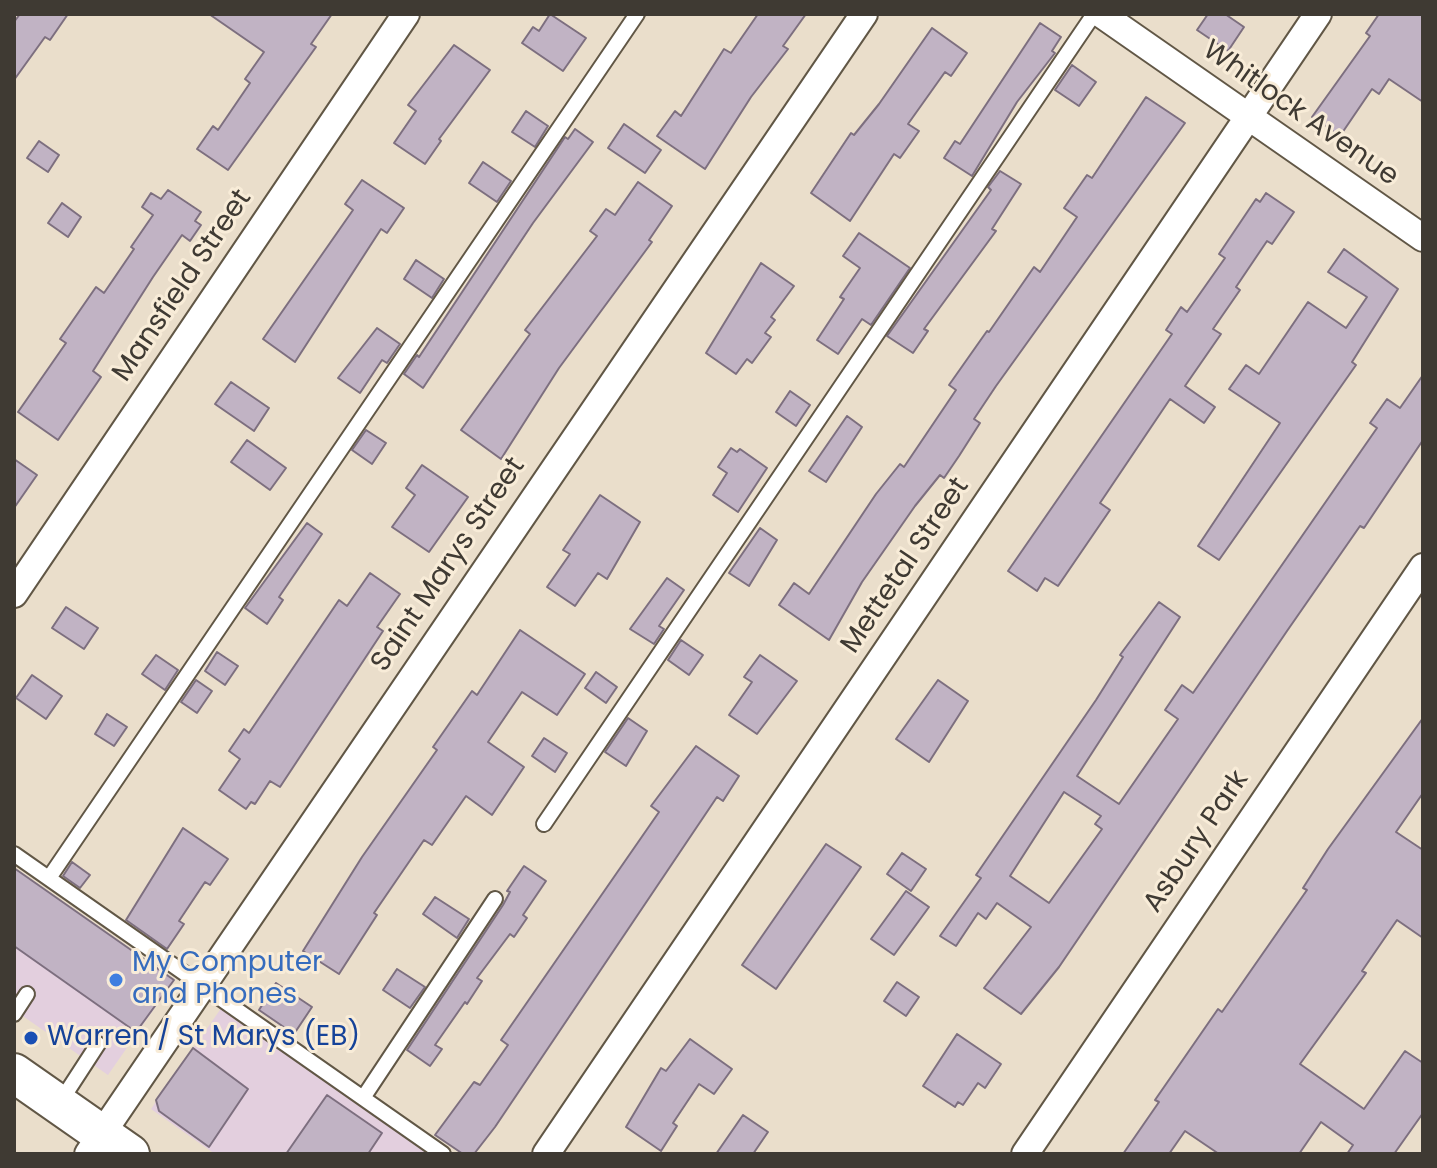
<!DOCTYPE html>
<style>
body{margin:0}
#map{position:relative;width:1437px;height:1168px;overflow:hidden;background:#eadecb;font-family:Poppins,sans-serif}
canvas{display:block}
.frame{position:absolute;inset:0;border:16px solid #3f3a33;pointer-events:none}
</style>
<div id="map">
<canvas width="1437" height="1168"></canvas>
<div class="frame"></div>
</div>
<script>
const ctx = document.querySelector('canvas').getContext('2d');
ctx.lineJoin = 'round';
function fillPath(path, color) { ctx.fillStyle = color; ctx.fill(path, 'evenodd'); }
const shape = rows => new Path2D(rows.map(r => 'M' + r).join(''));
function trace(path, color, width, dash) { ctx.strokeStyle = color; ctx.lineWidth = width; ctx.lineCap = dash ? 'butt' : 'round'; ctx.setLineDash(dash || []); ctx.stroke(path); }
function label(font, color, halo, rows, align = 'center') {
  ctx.font = font + ' Poppins,sans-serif'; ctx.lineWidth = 6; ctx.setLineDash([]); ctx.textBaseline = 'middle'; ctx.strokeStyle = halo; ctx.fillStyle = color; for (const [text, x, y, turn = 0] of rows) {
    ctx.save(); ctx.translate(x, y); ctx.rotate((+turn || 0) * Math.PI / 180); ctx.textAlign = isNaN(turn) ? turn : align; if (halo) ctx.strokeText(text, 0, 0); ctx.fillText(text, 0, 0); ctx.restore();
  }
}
fillPath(shape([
 [14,869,174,980,108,1075,14,1010],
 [222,1007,430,1154,215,1154,151,1109]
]), '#e3cfde');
const building = shape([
 [20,14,68,14,50,40,45,37,14,80,14,22,20,14],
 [209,14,332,14,311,44,316,47,228,170,197,149,213,126,218,130,250,83,245,79,264,52,209,14],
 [550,14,586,38,563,71,522,43,533,27,539,31,550,14],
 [758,14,806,14,783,46,788,49,751,97,705,169,657,136,675,111,681,116,724,49,731,53,758,14],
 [1208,14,1225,14,1244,27,1228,51,1197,30,1208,14],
 [1379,14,1423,14,1423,102,1389,79,1379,94,1372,89,1340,136,1312,117,1370,36,1366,33,1379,14],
 [1040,23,1061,37,1052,51,1055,53,1017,102,972,176,944,158,955,141,960,144,1040,23],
 [932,28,967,53,951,76,945,72,908,124,919,131,900,158,894,154,850,221,811,193,851,133,854,135,879,104,932,28],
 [454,45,490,70,439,139,441,141,425,164,394,143,416,111,408,105,454,45],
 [1072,65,1096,82,1079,106,1055,90,1072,65],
 [1146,97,1185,123,996,386,974,419,980,423,959,456,944,478,940,475,915,506,862,582,829,640,779,605,794,583,809,594,876,494,900,464,904,467,956,390,949,385,987,331,989,332,1034,267,1040,272,1077,217,1064,208,1087,175,1092,178,1146,97],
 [526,111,548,126,535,147,512,132,526,111],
 [624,124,661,150,645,173,608,148,624,124],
 [575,129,593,142,533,223,423,388,404,374,417,355,419,357,565,137,568,139,575,129],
 [39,141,59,155,48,172,27,158,39,141],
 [483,162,511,181,497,202,469,183,483,162],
 [1000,171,1021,184,992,229,996,231,924,329,928,331,913,353,887,336,991,190,988,187,1000,171],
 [362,180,404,208,387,233,381,229,295,362,263,339,353,210,345,204,362,180],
 [638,182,672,206,649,240,652,242,559,368,501,459,461,430,530,334,525,330,597,236,590,231,606,209,615,215,638,182],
 [168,190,201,212,195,221,201,225,190,241,182,235,153,277,93,371,101,377,58,440,18,412,66,343,60,339,96,287,104,293,134,249,131,247,153,215,142,207,151,193,161,199,168,190],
 [1266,193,1294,212,1272,244,1267,241,1236,287,1240,290,1213,329,1221,334,1185,386,1215,407,1204,423,1170,399,1100,503,1110,510,1058,586,1045,578,1037,591,1008,571,1172,334,1166,330,1181,307,1187,312,1225,258,1219,254,1256,199,1260,202,1266,193],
 [62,203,81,217,68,237,48,223,62,203],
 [859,233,910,268,871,325,862,319,838,354,817,340,844,299,840,297,860,268,843,256,859,233],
 [1344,249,1398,289,1352,362,1356,365,1219,560,1198,546,1280,423,1229,389,1246,365,1259,374,1308,302,1346,328,1367,297,1328,272,1344,249],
 [416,260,444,279,432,298,404,279,416,260],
 [761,263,794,286,771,317,775,320,765,333,771,337,752,363,747,359,736,374,706,353,761,263],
 [377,328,400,344,387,363,382,360,360,393,338,378,377,328],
 [1423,375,1423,440,1364,528,1360,526,1287,631,1059,967,1021,1014,984,988,1031,927,997,903,986,919,978,913,956,946,940,936,981,878,976,875,1096,700,1123,657,1120,655,1159,602,1180,617,1077,776,1119,804,1178,719,1165,710,1182,685,1193,693,1377,428,1370,423,1387,399,1400,408,1423,375],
 [1064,792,1101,816,1095,824,1102,829,1049,903,1010,876,1064,792],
 [231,382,269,408,254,431,215,404,231,382],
 [790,391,810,405,796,426,776,412,790,391],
 [847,416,862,427,826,482,809,471,847,416],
 [366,430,386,443,372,464,352,450,366,430],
 [247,440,286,468,270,490,231,462,247,440],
 [731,448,737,452,740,449,767,468,738,512,713,495,727,473,718,467,731,448],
 [14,459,37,475,14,508,14,459],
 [422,465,468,497,429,552,392,527,415,495,406,488,422,465],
 [600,495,640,522,607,579,598,573,575,606,547,587,570,554,563,550,600,495],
 [307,523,322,534,279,597,283,600,267,624,245,608,307,523],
 [760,528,777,540,749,586,729,573,760,528],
 [370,573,400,594,377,627,383,631,280,787,270,781,255,804,251,802,246,809,219,790,240,759,229,751,244,729,249,733,339,600,347,606,370,573],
 [667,578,684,590,659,626,664,629,654,644,630,629,667,578],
 [66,607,98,628,84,649,52,628,66,607],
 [520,630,585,674,557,715,522,692,488,742,524,767,492,815,466,796,432,845,424,840,374,913,377,915,339,974,303,951,362,857,437,750,433,747,472,691,477,695,520,630],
 [681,640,703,655,689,675,668,660,681,640],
 [217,652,238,666,225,685,205,671,217,652],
 [156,655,178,670,165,690,142,674,156,655],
 [760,655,797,681,757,734,729,715,752,682,744,677,760,655],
 [596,672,617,687,606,703,585,688,596,672],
 [32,675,62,696,46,719,16,698,32,675],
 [196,680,212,691,197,713,181,702,196,680],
 [938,680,968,701,929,762,896,739,938,680],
 [107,714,127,727,114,746,95,734,107,714],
 [628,718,647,731,626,766,605,752,628,718],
 [1423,718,1423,793,1396,832,1423,850,1423,938,1397,920,1362,971,1366,973,1300,1064,1364,1109,1405,1051,1423,1063,1423,1113,1394,1154,1347,1154,1353,1145,1321,1122,1299,1154,1219,1154,1185,1131,1169,1154,1123,1154,1159,1102,1155,1100,1218,1009,1222,1012,1307,890,1303,888,1328,849,1423,718],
 [544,738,567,753,555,772,532,756,544,738],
 [696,746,739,776,723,801,717,797,495,1127,474,1154,463,1154,435,1135,474,1082,480,1085,508,1045,501,1040,659,812,651,806,696,746],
 [183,828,228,859,210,885,205,882,179,921,184,924,167,949,126,920,183,828],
 [826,844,861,867,776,989,742,965,826,844],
 [902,853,926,869,911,891,887,874,902,853],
 [72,862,90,875,80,888,63,876,72,862],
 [524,866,546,881,523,915,527,918,514,937,510,934,477,978,482,981,467,1004,465,1002,435,1045,442,1049,430,1066,407,1050,503,905,510,892,507,891,524,866],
 [14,868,174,980,136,1032,14,946,14,868],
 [906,891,929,907,894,955,871,939,906,891],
 [435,897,469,919,457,938,423,914,435,897],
 [397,969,425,987,410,1008,383,990,397,969],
 [897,982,919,997,906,1016,884,1001,897,982],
 [276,983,312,1007,294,1034,259,1010,276,983],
 [957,1034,1001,1064,985,1088,978,1083,963,1105,958,1102,955,1107,923,1086,957,1034],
 [690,1039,732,1069,714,1094,699,1084,673,1123,677,1126,661,1151,626,1127,661,1068,666,1071,690,1039],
 [193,1048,248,1089,209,1147,159,1111,156,1100,193,1048],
 [327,1095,382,1133,368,1154,286,1154,327,1095],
 [743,1115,768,1132,753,1154,716,1154,743,1115]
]);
fillPath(building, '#c1b3c4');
trace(building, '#7d6f7f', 2);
const lane = shape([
 [544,824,1094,14],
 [14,854,443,1154],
 [49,878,637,14],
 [14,1014,27,994],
 [363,1098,495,899],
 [59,1104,98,1044]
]);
const street = shape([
 [1101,14,1423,238],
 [14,594,406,14],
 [88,1154,864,14],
 [546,1154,1318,14],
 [1025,1154,1423,567]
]);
const secondary = shape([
 [14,1073,130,1154]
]);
trace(lane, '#615746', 18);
trace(street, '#615746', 30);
trace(secondary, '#615746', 42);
trace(lane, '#fff', 14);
trace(street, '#fff', 26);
trace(secondary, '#fff', 38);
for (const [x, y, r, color] of [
 [116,980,8,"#3f7fe0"],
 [31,1038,8,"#1a4fb4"]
]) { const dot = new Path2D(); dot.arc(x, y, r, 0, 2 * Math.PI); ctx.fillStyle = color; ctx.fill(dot); trace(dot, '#f8ecd8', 3); }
label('28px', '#3f3a33', '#f8ecd8', [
 ["Whitlock Avenue",1300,114,35],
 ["Mansfield Street",183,286,-56],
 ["Saint Marys Street",449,565,-56],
 ["Mettetal Street",906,566,-56],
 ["Asbury Park",1197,842,-56]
]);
label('28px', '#366cbe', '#f8ecd8', [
 ["My Computer",132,964],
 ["and Phones",132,996]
], 'left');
label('28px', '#164399', '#f8ecd8', [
 ["Warren / St Marys (EB)",47,1038]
], 'left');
</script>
